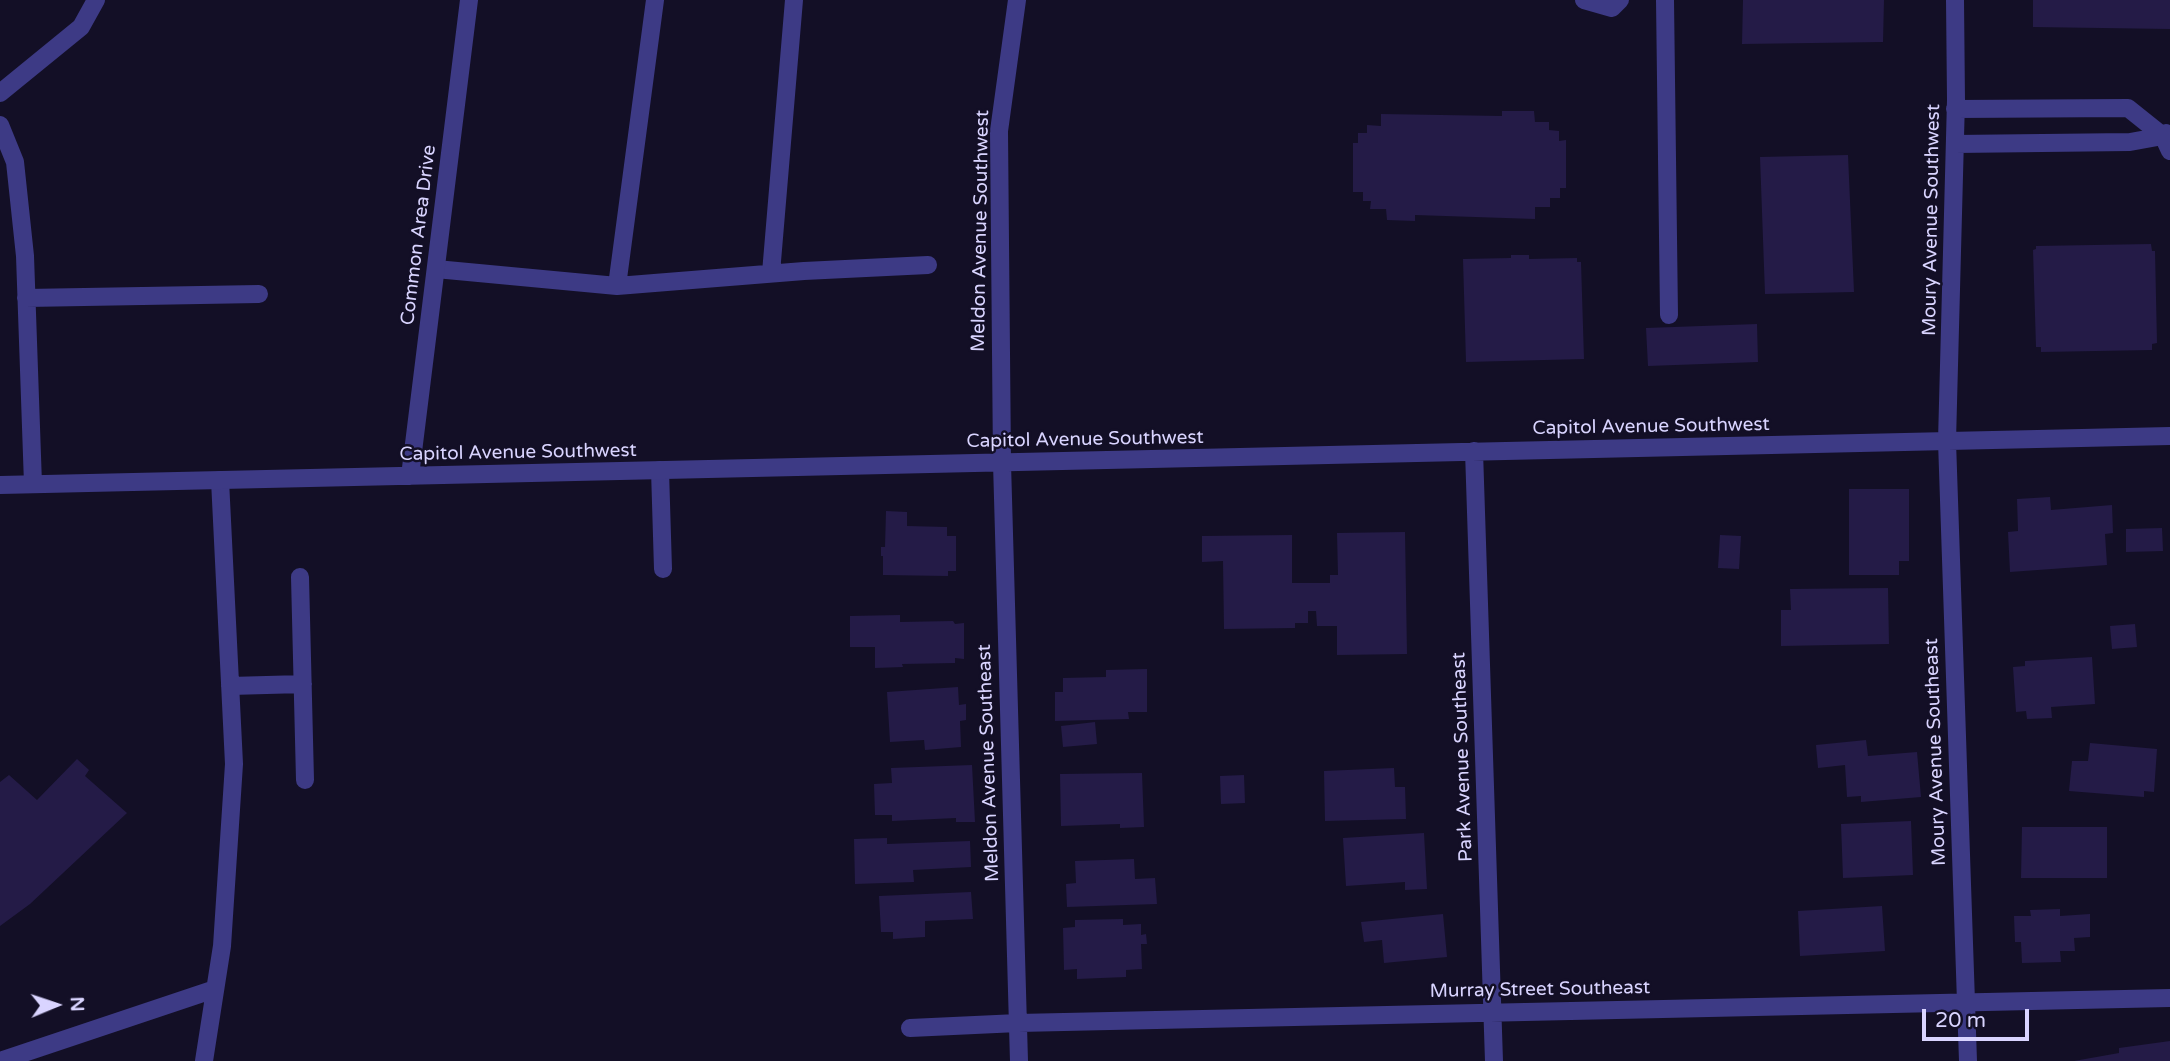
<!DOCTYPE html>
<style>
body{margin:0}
#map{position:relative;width:2170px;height:1061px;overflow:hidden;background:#130f26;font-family:"Varela Round",sans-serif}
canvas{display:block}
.north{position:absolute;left:21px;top:970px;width:70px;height:70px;-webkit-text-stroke:5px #130f26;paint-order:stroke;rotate:88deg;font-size:19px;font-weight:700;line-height:28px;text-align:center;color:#d9d4ff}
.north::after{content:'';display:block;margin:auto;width:24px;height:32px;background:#d9d4ff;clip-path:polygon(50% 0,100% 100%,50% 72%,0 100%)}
.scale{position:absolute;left:1922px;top:1009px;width:107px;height:32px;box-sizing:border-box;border:4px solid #d9d4ff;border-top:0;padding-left:9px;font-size:21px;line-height:24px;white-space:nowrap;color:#d9d4ff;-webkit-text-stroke:5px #130f26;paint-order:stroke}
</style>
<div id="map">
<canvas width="2170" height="1061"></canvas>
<div class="north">N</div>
<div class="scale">20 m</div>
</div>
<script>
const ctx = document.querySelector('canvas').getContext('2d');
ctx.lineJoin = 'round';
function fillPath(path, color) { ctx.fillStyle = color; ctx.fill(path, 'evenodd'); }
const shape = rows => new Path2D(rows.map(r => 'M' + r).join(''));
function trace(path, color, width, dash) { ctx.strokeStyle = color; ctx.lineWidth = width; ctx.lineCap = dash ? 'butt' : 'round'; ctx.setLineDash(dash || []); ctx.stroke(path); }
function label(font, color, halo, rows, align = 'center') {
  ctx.font = font + ' "Varela Round",sans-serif'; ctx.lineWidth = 5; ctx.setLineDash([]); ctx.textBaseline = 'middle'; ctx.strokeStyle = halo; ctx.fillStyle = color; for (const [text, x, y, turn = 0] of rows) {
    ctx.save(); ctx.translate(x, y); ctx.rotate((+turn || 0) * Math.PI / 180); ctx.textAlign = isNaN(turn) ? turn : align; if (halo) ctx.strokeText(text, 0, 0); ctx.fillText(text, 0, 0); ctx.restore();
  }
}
fillPath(shape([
 [1743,0,1884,0,1883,42,1742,44],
 [2033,0,2170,0,2170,29,2033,27],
 [1502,111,1534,111,1535,122,1549,122,1549,130,1559,131,1559,141,1566,140,1566,188,1560,188,1560,198,1550,198,1550,207,1535,207,1535,219,1415,215,1415,221,1387,220,1386,209,1370,209,1371,201,1363,201,1363,192,1353,192,1353,143,1358,143,1358,133,1367,133,1367,125,1381,126,1381,114,1502,116],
 [1848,155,1854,292,1765,294,1760,157],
 [2151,244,2152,251,2155,251,2157,343,2152,344,2152,350,2041,352,2041,347,2036,347,2033,250,2036,249,2036,246],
 [1511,255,1529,255,1529,259,1577,258,1577,262,1581,262,1584,359,1466,362,1463,259,1511,258],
 [1757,324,1758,362,1648,366,1646,328],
 [1849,489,1909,489,1909,561,1899,561,1899,575,1849,575],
 [2050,497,2051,510,2112,505,2113,533,2105,534,2107,565,2010,572,2008,532,2018,531,2017,499],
 [886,511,907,512,907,526,947,527,947,536,956,536,956,571,948,571,948,576,883,575,883,556,881,556,881,547,885,547],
 [2162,528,2163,551,2126,552,2126,529],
 [1405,532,1407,654,1337,655,1337,626,1317,626,1316,611,1308,611,1308,623,1295,623,1295,628,1224,629,1223,561,1202,562,1202,536,1292,535,1292,583,1330,583,1330,575,1338,575,1337,533],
 [1720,535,1741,536,1739,569,1718,568],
 [1888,588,1889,644,1781,646,1781,610,1791,610,1790,589],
 [900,615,900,622,953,621,955,624,964,623,964,659,955,658,955,663,902,664,903,667,875,668,875,647,850,647,850,616],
 [2135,624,2137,647,2112,649,2110,626],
 [2092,657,2095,704,2051,707,2052,718,2027,719,2026,711,2016,712,2013,667,2025,666,2025,661],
 [1147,669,1147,712,1128,712,1129,719,1055,721,1055,692,1063,692,1063,678,1106,677,1106,670],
 [958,687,959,705,966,704,966,720,960,721,961,747,925,750,924,740,890,742,887,692],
 [1095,722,1097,744,1063,747,1061,726],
 [1866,740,1868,756,1917,752,1921,797,1861,802,1861,796,1847,797,1845,765,1818,768,1816,745],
 [2090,743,2157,749,2154,792,2144,791,2144,797,2069,791,2072,761,2088,761],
 [77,759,89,770,85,776,127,813,30,904,0,926,0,782,9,775,37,800],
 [972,765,975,822,956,822,956,818,892,821,892,815,875,815,874,784,892,783,891,768],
 [1394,768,1395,787,1405,787,1406,819,1325,821,1324,771],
 [1142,773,1144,827,1120,828,1120,824,1061,826,1060,774],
 [1244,775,1245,803,1221,804,1220,776],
 [1911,821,1913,875,1843,878,1841,824],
 [2022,827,2107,827,2107,878,2021,878],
 [1424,833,1427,889,1405,890,1405,882,1346,886,1343,838],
 [887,838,887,844,970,841,971,867,913,870,914,882,855,884,854,839],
 [1134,859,1135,879,1155,878,1157,904,1067,907,1066,884,1076,883,1075,861],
 [971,892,973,919,925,921,925,937,893,939,893,932,881,932,879,896],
 [1882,906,1885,951,1800,956,1798,911],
 [2060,909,2060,916,2090,914,2090,937,2074,938,2075,951,2060,951,2061,962,2022,963,2021,942,2015,942,2014,916,2031,916,2030,910],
 [1443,914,1447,957,1384,963,1382,940,1364,942,1361,922],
 [1123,919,1123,925,1141,924,1141,935,1146,934,1147,944,1141,944,1142,969,1126,970,1126,977,1077,979,1077,969,1064,970,1063,928,1075,927,1075,920],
 [2170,1041,2170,1061,2074,1061,2119,1053,2119,1048]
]), '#241b47');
trace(shape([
 [436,269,617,286,804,271,928,265],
 [771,273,794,0],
 [617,286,655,0],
 [660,470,663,569],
 [300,577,305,780],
 [230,686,303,684],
 [0,1061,215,989],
 [204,1061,222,946,234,764,220,480]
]), '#3d3a85', 18);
trace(shape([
 [1017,0,999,131,1002,463,1019,1061],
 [1584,0,1612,8,1620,0],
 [1665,0,1669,315],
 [1955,0,1956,100,1947,441,1968,1061],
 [0,93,81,27,96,0],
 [1955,109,2128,108,2163,136,2170,151],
 [0,125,15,162,25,256,33,484],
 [1955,144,2130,142,2163,136,2166,133],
 [26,298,259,294],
 [1474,451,1494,1061],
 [410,476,469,0],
 [0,485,2170,436],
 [910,1028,1018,1023,2170,998]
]), '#3d3a85', 18);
label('19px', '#d9d4ff', '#130f26', [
 ["Moury Avenue Southwest",1932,220,-89],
 ["Meldon Avenue Southwest",981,231,-89],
 ["Common Area Drive",419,235,-83],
 ["Capitol Avenue Southwest",1651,427,-1],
 ["Capitol Avenue Southwest",1085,440,-1],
 ["Capitol Avenue Southwest",518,453,-1],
 ["Moury Avenue Southeast",1936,752,-92],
 ["Park Avenue Southeast",1463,757,-92],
 ["Meldon Avenue Southeast",989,763,-92],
 ["Murray Street Southeast",1540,990,-1]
]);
</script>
